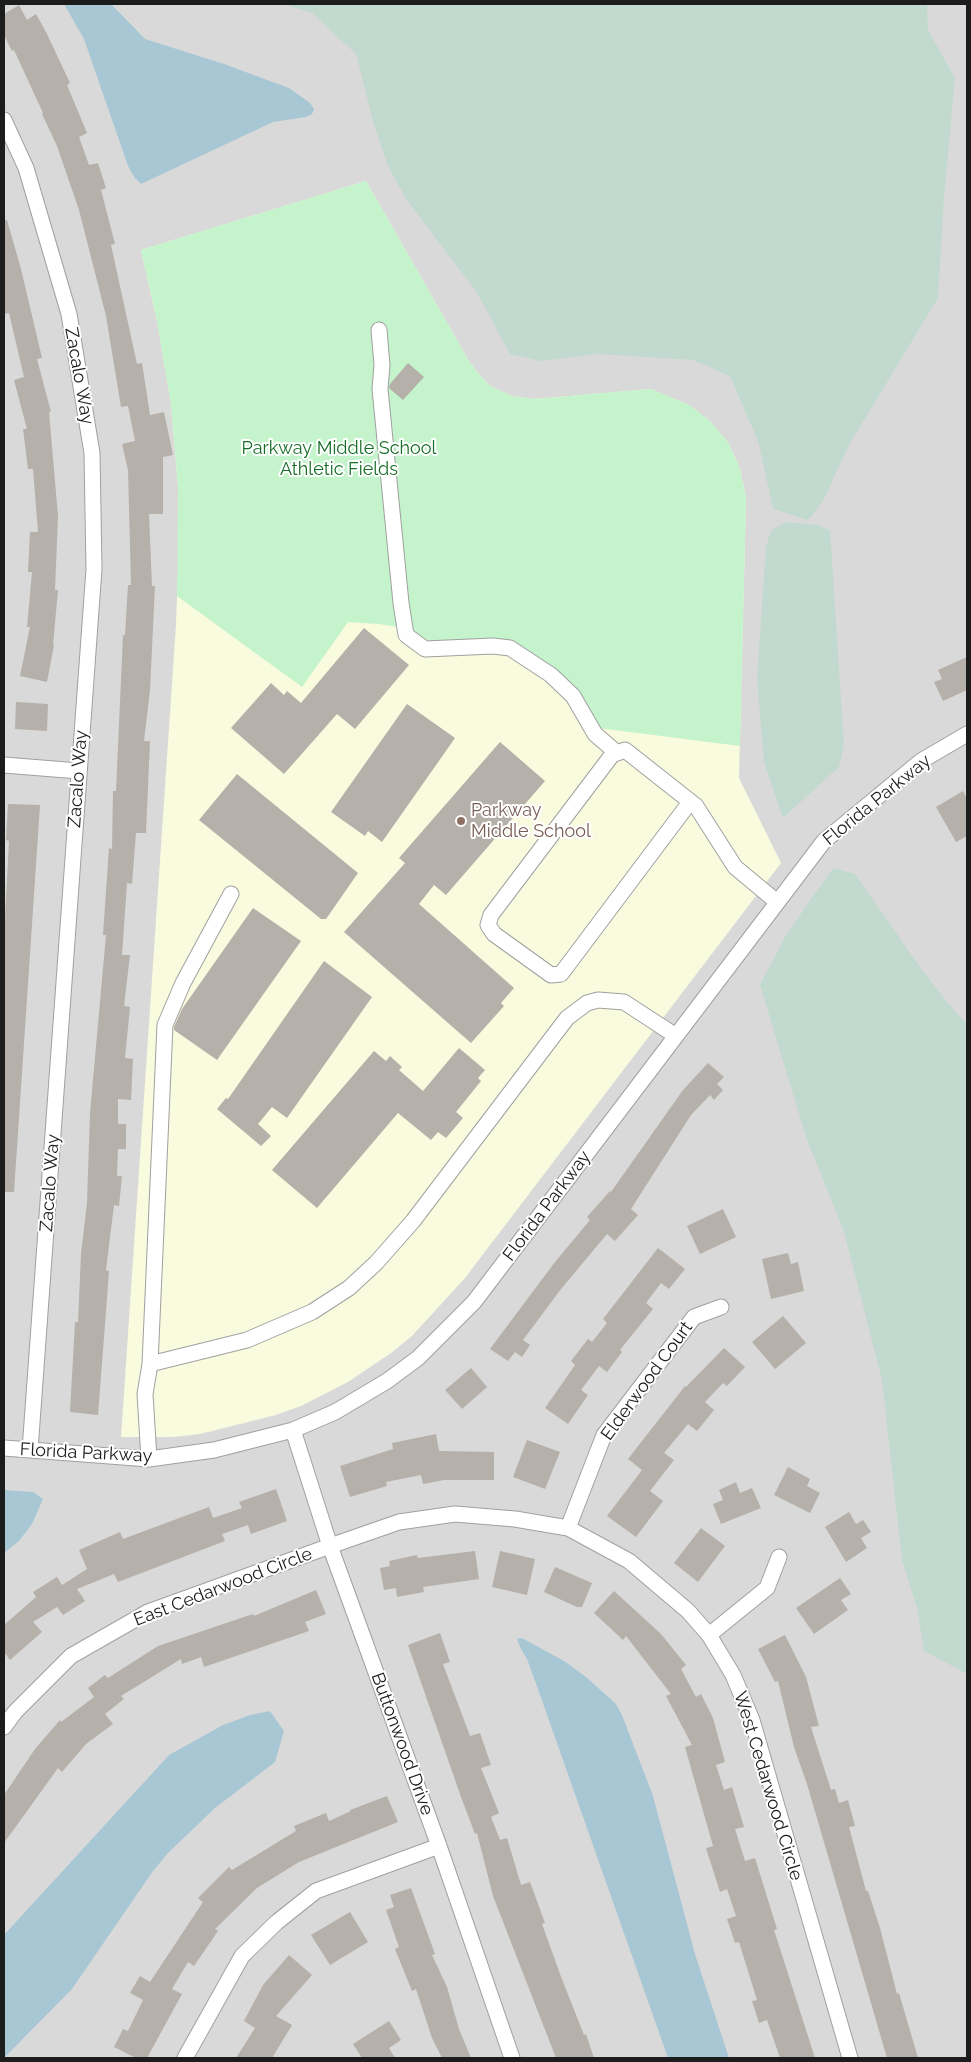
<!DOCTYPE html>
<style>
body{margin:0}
#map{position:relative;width:971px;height:2062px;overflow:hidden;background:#eceae3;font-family:Raleway,sans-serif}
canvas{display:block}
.frame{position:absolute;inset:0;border:5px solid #1c1c1c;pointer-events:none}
</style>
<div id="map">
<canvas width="971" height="2062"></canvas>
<div class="frame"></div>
</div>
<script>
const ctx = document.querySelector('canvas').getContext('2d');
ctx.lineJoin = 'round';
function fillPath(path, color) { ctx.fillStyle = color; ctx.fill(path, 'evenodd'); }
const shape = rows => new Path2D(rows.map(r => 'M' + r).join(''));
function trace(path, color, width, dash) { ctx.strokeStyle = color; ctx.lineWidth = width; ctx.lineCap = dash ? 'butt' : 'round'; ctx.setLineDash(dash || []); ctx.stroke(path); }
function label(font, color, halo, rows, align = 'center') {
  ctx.font = font + ' Raleway,sans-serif'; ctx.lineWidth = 4; ctx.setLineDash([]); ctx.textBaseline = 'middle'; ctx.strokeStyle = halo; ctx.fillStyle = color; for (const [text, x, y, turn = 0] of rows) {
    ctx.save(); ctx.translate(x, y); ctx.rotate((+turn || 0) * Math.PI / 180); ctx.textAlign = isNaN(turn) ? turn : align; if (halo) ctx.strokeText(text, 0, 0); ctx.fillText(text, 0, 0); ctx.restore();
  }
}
fillPath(shape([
 [4,4,967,4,967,2058,4,2058]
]), '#dad9d9');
fillPath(shape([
 [366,181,470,363,484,380,492,387,512,396,534,399,651,389,689,405,711,422,729,444,740,469,746,497,739,778,781,863,465,1278,412,1336,391,1353,348,1382,301,1406,276,1415,200,1434,174,1437,121,1437,176,624,179,543,178,487,171,404,157,321,141,250]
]), '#f8fbdd');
fillPath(shape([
 [283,4,927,4,928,30,955,78,944,198,938,298,849,445,823,501,808,520,773,509,759,444,730,376,693,360,598,354,540,361,510,354,476,291,406,199,388,166,373,122,356,54,312,13],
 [785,522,817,525,830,530,844,745,839,767,783,818,764,762,757,679,766,546,771,531],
 [833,868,855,874,922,970,957,1014,967,1023,967,1674,924,1651,917,1608,902,1560,882,1380,844,1232,807,1140,760,985,786,935]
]), '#c2d9d0');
fillPath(shape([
 [366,181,470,363,484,380,492,387,512,396,534,399,651,389,689,405,711,422,729,444,740,469,746,497,740,746,598,728,510,643,443,645,414,635,410,629,379,624,348,622,302,687,177,596,178,487,171,404,157,321,141,250]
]), '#c4f3cc');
fillPath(shape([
 [64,4,111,4,145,39,224,64,289,88,310,103,314,109,312,114,306,117,273,122,141,184,134,177,128,166,84,39],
 [4,1490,33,1492,43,1499,32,1524,19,1541,4,1553],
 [522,1638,564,1661,586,1677,616,1704,622,1715,653,1796,695,1954,729,2058,668,2058,539,1692,527,1659,520,1647,517,1639],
 [270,1711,284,1731,275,1762,215,1808,168,1853,153,1871,72,1989,4,2058,4,1935,169,1755,223,1725,250,1715]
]), '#a8c7d5');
fillPath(shape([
 [19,5,27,20,36,14,46,32,70,83,67,85,87,133,79,137,89,165,98,163,106,188,101,190,115,244,111,245,137,364,142,363,150,415,164,412,173,455,163,457,163,514,149,514,152,586,155,586,150,690,144,741,150,741,146,833,136,833,132,884,127,883,122,955,130,955,124,1006,130,1007,125,1058,133,1059,131,1100,118,1099,118,1124,126,1124,126,1149,118,1149,117,1176,122,1176,119,1206,114,1205,106,1270,109,1271,106,1311,98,1415,70,1412,75,1322,78,1322,81,1254,87,1203,90,1113,106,935,103,935,109,848,112,849,113,791,116,791,123,635,125,635,128,585,131,585,128,470,122,444,135,441,128,406,121,407,106,316,79,210,57,146,42,114,43,113,14,50,12,51,4,35,4,14],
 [4,220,7,220,21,269,42,358,37,359,51,412,49,412,58,516,55,590,58,590,53,645,54,645,47,682,20,676,30,627,27,627,32,572,28,572,30,532,38,532,33,469,28,469,23,429,27,429,14,380,24,377,9,313,4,314],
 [408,363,424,377,403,400,389,388,390,384],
 [364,628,409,665,355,729,337,714,284,774,231,728,271,683,284,695,287,691,301,703],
 [967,657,967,690,943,701,934,682,942,679,938,670],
 [16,702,48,704,47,731,15,729],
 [407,704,455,738,382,842,368,831,365,836,331,812],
 [500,742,545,781,446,895,434,885,419,904,514,988,501,1003,504,1006,471,1043,344,932,405,863,399,858],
 [237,774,358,873,326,919,321,919,199,820],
 [963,791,967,799,967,836,956,842,936,807],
 [8,804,40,805,14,1192,4,1192,4,937,9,841,6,840],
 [253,908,301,941,217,1060,174,1030,174,1027,182,1009],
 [324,961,372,997,287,1118,272,1107,258,1124,271,1136,261,1146,217,1109,226,1098,228,1099],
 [459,1048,485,1070,478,1078,481,1081,456,1112,463,1118,446,1138,438,1132,431,1140,398,1113,317,1208,272,1170,374,1051,386,1061,390,1056,402,1067,399,1070,423,1091],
 [708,1063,724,1077,717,1084,723,1090,714,1100,710,1095,691,1115,631,1209,638,1215,615,1241,607,1234,561,1289,523,1340,530,1345,522,1357,515,1352,508,1361,490,1349,555,1262,590,1220,587,1217,610,1191,611,1192,683,1090],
 [723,1209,736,1237,700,1254,687,1226],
 [658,1248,685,1269,669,1289,661,1283,646,1303,653,1309,620,1350,622,1352,607,1372,599,1366,581,1390,588,1395,568,1424,545,1408,575,1365,571,1361,588,1339,592,1342,607,1323,603,1319],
 [788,1253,791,1264,798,1262,804,1291,771,1299,762,1259],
 [783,1316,806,1343,775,1369,752,1342],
 [724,1348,745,1367,727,1386,723,1383,705,1402,714,1410,697,1431,688,1424,664,1453,674,1460,650,1491,663,1501,636,1537,607,1516,642,1470,628,1459,685,1386,686,1387],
 [471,1368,487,1387,462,1409,445,1390],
 [436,1434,439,1451,494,1452,494,1480,444,1480,423,1484,421,1475,386,1482,387,1486,350,1497,340,1466,393,1449,392,1443],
 [527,1440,560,1452,545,1489,513,1477],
 [788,1467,810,1479,807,1486,820,1493,810,1513,774,1495],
 [736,1482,740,1493,752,1488,761,1508,721,1524,713,1504,723,1500,719,1490],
 [276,1489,287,1521,251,1534,248,1525,222,1534,225,1541,118,1582,114,1574,77,1589,85,1601,63,1615,57,1607,33,1622,42,1632,10,1660,4,1652,4,1625,36,1597,33,1592,57,1577,62,1585,87,1569,79,1550,120,1532,123,1539,209,1507,213,1518,242,1508,239,1502],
 [849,1512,856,1524,863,1520,871,1532,861,1538,867,1548,846,1562,825,1527],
 [701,1528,725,1546,698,1582,674,1563],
 [475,1551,479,1579,423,1587,424,1592,397,1597,396,1588,384,1590,380,1568,390,1566,389,1561,417,1555,418,1558],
 [500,1551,535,1559,527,1595,492,1587],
 [555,1567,592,1583,582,1607,577,1607,544,1592],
 [840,1578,851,1594,841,1600,848,1610,814,1634,796,1608],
 [316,1590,326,1614,305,1622,309,1631,204,1667,201,1657,182,1664,181,1659,121,1696,124,1699,105,1714,113,1724,86,1744,62,1772,58,1768,4,1843,4,1795,35,1749,60,1720,61,1722,94,1697,88,1688,105,1675,108,1678,158,1646,253,1614,254,1616],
 [614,1591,661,1634,686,1665,681,1669,696,1697,701,1694,713,1718,725,1762,716,1765,724,1790,732,1787,744,1827,735,1829,745,1861,755,1858,777,1929,774,1930,815,2058,780,2058,767,2020,759,2023,752,2001,757,2000,739,1942,735,1943,727,1919,736,1916,727,1889,720,1892,706,1848,713,1846,685,1747,692,1745,666,1696,671,1694,626,1636,623,1640,594,1613],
 [440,1633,450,1662,443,1664,470,1736,480,1733,491,1765,481,1768,499,1813,491,1817,500,1840,507,1838,521,1885,530,1882,545,1923,542,1924,560,1974,584,2035,586,2034,594,2058,556,2058,493,1896,477,1833,475,1834,461,1797,408,1645],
 [785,1635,806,1677,819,1726,811,1727,831,1790,835,1789,839,1803,848,1800,855,1826,849,1827,866,1891,868,1891,880,1928,897,1994,899,1993,918,2058,887,2058,807,1784,794,1747,778,1681,775,1682,758,1649],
 [387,1796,398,1822,299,1862,257,1888,215,1929,218,1931,194,1966,188,1962,172,1989,182,1994,147,2058,136,2058,114,2047,123,2029,128,2031,143,2000,130,1993,140,1976,150,1982,203,1902,198,1898,229,1867,232,1870,296,1831,294,1826,326,1813,329,1821,351,1811,350,1810],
 [411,1888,435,1954,432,1955,447,1987,459,2029,471,2058,442,2058,432,2038,416,1989,412,1991,395,1949,399,1947,386,1910,394,1907,390,1895],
 [350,1912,368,1942,330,1965,311,1935],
 [289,1955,312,1975,276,2016,292,2025,272,2058,236,2058,255,2028,244,2021,263,1985],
 [389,2021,401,2040,389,2048,395,2058,362,2058,353,2044]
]), '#b5b0a9');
const minor = shape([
 [4,120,26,168,69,314,92,453,94,569,30,1450],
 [379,330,382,365,380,389,401,603,406,635,425,649,493,646,510,648,551,675,573,696,595,734,617,753],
 [4,765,79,771],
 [690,802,561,974,551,975,494,934,488,925,491,915,612,755,625,750,696,806,735,867,777,902],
 [150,1364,247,1340,312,1312,349,1288,376,1263,413,1221,567,1018,587,1003,598,1000,624,1002,676,1036],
 [293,1430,330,1546,439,1846,512,2058],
 [4,1448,149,1459,214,1450,293,1430,335,1412,387,1381,418,1358,474,1302,824,841,921,761,967,734],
 [149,1459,145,1394,150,1364,165,1025,183,983,231,894],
 [568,1528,604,1435,694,1317,721,1307],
 [709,1635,767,1588,779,1557],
 [4,1727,15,1712,71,1656,148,1612,330,1546,399,1522,455,1514,515,1519,568,1528,629,1561,688,1611,709,1635,733,1675,752,1720,850,2058],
 [185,2058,242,1956,277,1922,316,1891,439,1846]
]);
trace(minor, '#a0a0a0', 17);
trace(minor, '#fff', 15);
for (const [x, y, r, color] of [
 [461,821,5,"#8d6e63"]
]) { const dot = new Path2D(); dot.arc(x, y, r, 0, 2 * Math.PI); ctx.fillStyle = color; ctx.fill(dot); trace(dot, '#fff', 2); }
label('18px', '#1c1c1c', '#fff', [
 ["Zacalo Way",79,376,80],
 ["Zacalo Way",78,779,-86],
 ["Florida Parkway",877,800,-39],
 ["Zacalo Way",50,1183,-86],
 ["Florida Parkway",547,1206,-53],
 ["Elderwood Court",647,1381,-54],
 ["Florida Parkway",86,1453,3],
 ["East Cedarwood Circle",223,1587,-21],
 ["Buttonwood Drive",402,1744,70],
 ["West Cedarwood Circle",768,1786,73]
]);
label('18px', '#176d26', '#fff', [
 ["Parkway Middle School",339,449],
 ["Athletic Fields",339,470]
]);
label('18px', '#785e54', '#fff', [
 ["Parkway",471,811],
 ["Middle School",471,832]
], 'left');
</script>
